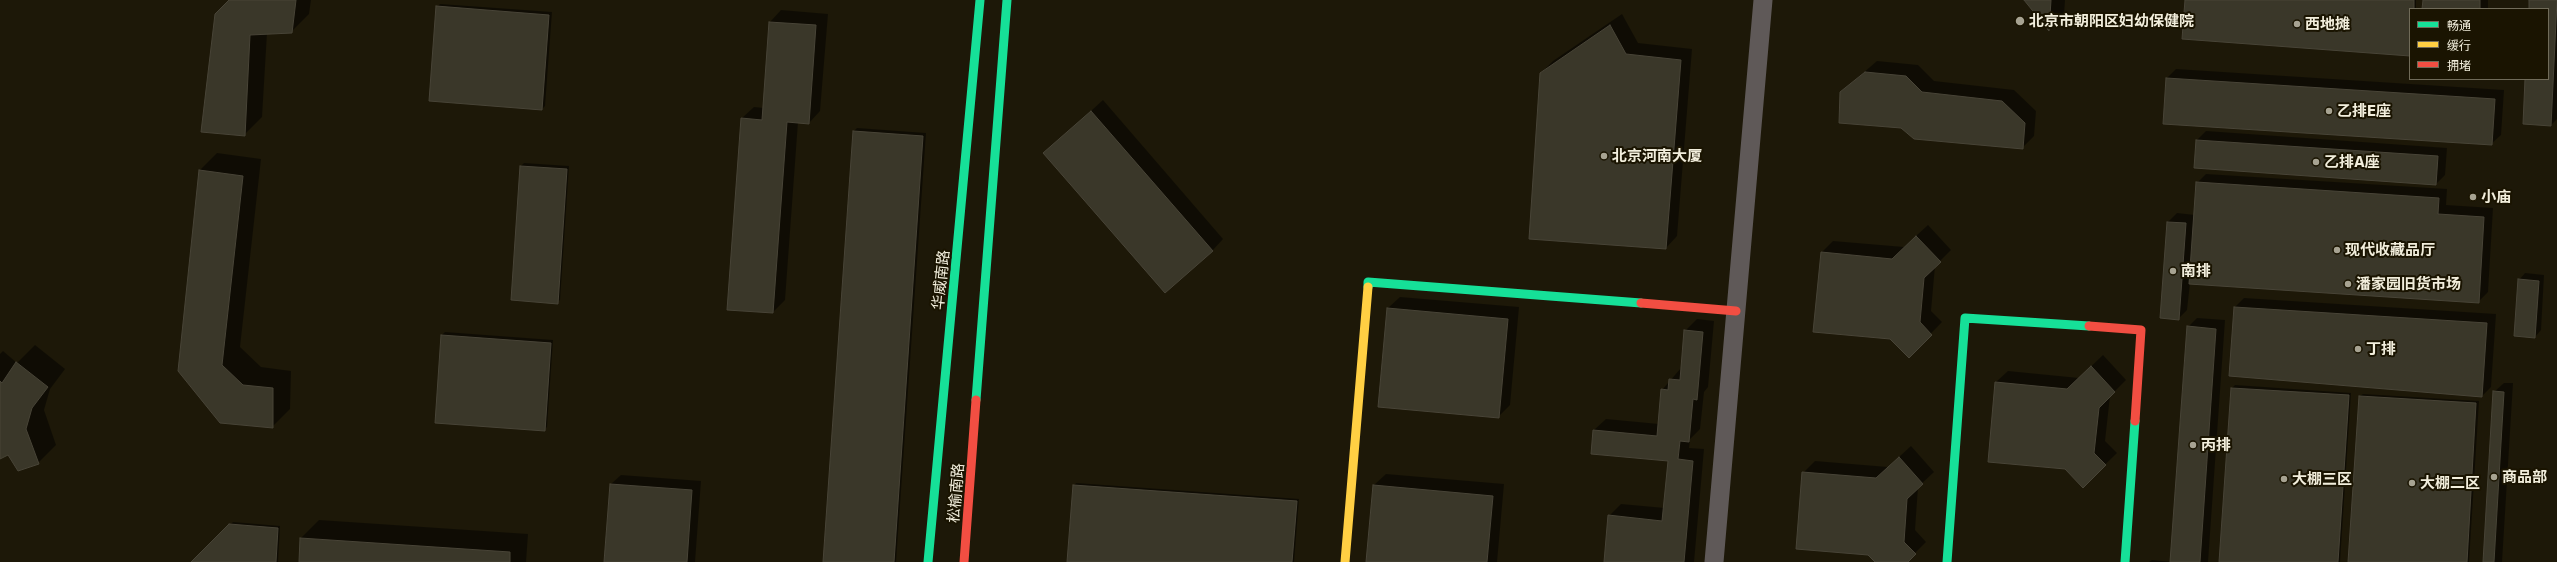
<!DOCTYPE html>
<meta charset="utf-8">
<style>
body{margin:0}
#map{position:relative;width:2557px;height:562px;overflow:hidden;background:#1d1808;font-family:Commissioner,"Noto Sans SC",sans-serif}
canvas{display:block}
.legend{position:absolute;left:2409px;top:8px;width:140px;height:72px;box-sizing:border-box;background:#1a1401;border:1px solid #706b59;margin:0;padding:5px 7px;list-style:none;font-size:12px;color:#f2eedc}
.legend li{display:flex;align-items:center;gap:8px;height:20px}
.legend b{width:20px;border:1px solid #706b59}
</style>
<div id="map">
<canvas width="2557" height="562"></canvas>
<ul class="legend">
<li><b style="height:5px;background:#16e098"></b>畅通</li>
<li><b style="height:5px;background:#ffcf43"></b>缓行</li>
<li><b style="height:5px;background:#f24e42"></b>拥堵</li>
</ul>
</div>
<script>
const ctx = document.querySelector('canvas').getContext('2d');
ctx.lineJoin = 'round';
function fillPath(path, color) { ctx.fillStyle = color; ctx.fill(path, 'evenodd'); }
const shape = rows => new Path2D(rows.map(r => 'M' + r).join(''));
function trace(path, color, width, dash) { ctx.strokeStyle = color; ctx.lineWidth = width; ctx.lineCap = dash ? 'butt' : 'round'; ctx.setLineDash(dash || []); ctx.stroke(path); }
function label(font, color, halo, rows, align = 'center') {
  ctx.font = font + ' Commissioner,"Noto Sans SC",sans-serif'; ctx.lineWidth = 4; ctx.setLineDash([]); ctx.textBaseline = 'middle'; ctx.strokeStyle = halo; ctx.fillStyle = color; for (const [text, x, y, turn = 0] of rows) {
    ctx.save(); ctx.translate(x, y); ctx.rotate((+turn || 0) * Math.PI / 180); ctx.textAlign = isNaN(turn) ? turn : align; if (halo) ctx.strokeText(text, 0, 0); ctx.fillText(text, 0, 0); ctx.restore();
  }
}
fillPath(shape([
 [230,0,311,0,309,14,291,32,267,33,262,117,244,135],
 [2025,0,2065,0,2064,15,2049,29],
 [2186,0,2416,0,2416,9,2410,9,2410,55],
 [2424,0,2488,0,2488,9,2423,9],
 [2530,0,2557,0,2557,119,2551,125,2526,79,2548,79,2548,9,2530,9],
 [440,4,552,12,545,106,542,109,437,7],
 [781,10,828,14,820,111,809,123,798,122,785,300,773,312,742,118,754,107,764,108,770,22],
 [1622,14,1638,43,1692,49,1677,236,1666,248,1541,73,1553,61],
 [1877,61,1918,65,1934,81,2014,90,2036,111,2034,136,2022,148,1902,127,1841,92],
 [2176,69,2504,90,2501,135,2491,144,2167,78],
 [1103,100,1223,239,1212,251,1045,153],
 [857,128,926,133,896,562,824,562,854,131],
 [2206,131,2447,148,2445,175,2436,184,2195,167,2197,140],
 [217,153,261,159,240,347,261,367,291,371,290,409,272,427,221,422,199,171],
 [524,163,569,166,560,300,557,302,512,300,521,166],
 [2206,174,2447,189,2446,205,2493,208,2488,292,2478,302,2190,283,2187,310,2178,319,2168,222,2177,213,2195,215,2197,183],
 [1928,225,1951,250,1935,266,1931,311,1942,322,1909,356,1822,252,1833,241,1904,247],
 [2525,273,2544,275,2541,330,2535,337,2519,280],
 [1400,297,1519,307,1510,405,1499,416,1388,308],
 [2244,298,2496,314,2491,387,2482,396,2231,375,2235,307],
 [2197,318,2225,320,2208,562,2149,562,2152,560,2172,562,2188,327],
 [1697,319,1714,321,1708,387,1704,392,1700,429,1690,439,1689,448,1704,449,1694,562,1605,562,1609,516,1621,504,1665,508,1669,460,1594,430,1606,419,1659,424,1662,390,1681,368,1685,331],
 [445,332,553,340,547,427,544,430,442,335],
 [35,345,65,369,50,389,44,410,56,445,38,463,9,454,0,458,0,354,3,351,17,363],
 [2103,355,2126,380,2110,396,2105,441,2117,453,2083,486,1996,382,2008,371,2079,378],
 [2504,383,2513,383,2502,562,2484,562,2494,392],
 [2235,385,2351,393,2340,562,2220,562,2232,388],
 [2363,394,2479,401,2469,562,2349,562,2360,396],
 [1911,446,1934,472,1918,487,1915,530,1926,542,1906,562,1876,562,1803,473,1815,461,1888,467],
 [1386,474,1504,484,1497,562,1367,562,1374,485],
 [621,475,701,481,695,562,605,562,611,484],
 [1076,483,1299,499,1294,562,1068,562,1074,486],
 [319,520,528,534,526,562,300,562,301,538],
 [233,522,280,526,278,562,192,562]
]), '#0007');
const building = shape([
 [229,0,296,0,292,33,250,35,245,136,201,132,215,14,229,0],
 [2024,0,2051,0,2049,31,2024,0],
 [2185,0,2414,0,2414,9,2410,9,2410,56,2182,39,2185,0],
 [2423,0,2480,0,2480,9,2422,9,2423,0],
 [2529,0,2557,0,2551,126,2523,124,2525,79,2548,79,2548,9,2529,9,2529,0],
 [436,6,549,15,542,110,429,101,436,6],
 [769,22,816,25,809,124,787,122,773,313,727,310,741,118,762,120,769,22],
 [1610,25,1626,54,1681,60,1666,249,1529,239,1540,73,1610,25],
 [1865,72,1906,76,1922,92,2002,101,2025,123,2023,149,1914,139,1901,128,1839,123,1840,92,1865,72],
 [2166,78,2495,99,2492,145,2163,124,2166,78],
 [1091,111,1213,251,1165,293,1043,153,1091,111],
 [853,131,923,136,894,562,823,562,853,131],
 [2196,140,2438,156,2436,185,2194,168,2196,140],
 [520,166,567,169,558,304,511,300,520,166],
 [199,170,243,176,222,365,243,385,273,388,273,428,220,423,178,371,199,170],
 [2196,182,2439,198,2438,214,2484,217,2479,303,2189,284,2196,182],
 [2167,222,2186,223,2179,320,2160,318,2167,222],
 [1916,236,1941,262,1924,278,1920,322,1932,335,1909,358,1890,339,1813,332,1821,252,1892,259,1916,236],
 [2518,279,2539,281,2535,338,2514,336,2518,279],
 [2234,307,2487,323,2482,397,2229,376,2234,307],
 [1387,308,1508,319,1499,418,1378,407,1387,308],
 [2187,326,2216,329,2200,562,2170,562,2187,326],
 [1684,330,1703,332,1697,400,1693,399,1689,442,1680,441,1678,459,1693,461,1684,562,1604,562,1608,515,1662,521,1668,461,1591,454,1593,430,1657,436,1661,389,1668,390,1669,379,1680,380,1684,330],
 [441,335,551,343,545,431,435,423,441,335],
 [16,362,48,387,32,408,26,429,39,464,18,471,8,455,0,459,0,381,2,383,16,362],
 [2091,366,2115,392,2099,408,2094,453,2106,465,2083,488,2065,469,1988,462,1995,382,2067,389,2091,366],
 [2231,388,2349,395,2338,562,2219,562,2231,388],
 [2493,391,2504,392,2494,562,2483,562,2493,391],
 [2359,396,2476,403,2467,562,2348,562,2359,396],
 [1899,457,1923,484,1907,499,1904,542,1916,554,1908,562,1875,562,1868,555,1796,549,1802,472,1876,478,1899,457],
 [610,484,692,490,687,562,604,562,610,484],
 [1073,485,1297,501,1292,562,1067,562,1073,485],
 [1373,485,1493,496,1487,562,1366,562,1373,485],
 [229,524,278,528,276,562,191,562,229,524],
 [300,538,510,552,510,562,299,562,300,538]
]);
fillPath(building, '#3a3729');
trace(building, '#484437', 1);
trace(shape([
 [1714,562,1763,0]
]), '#5f5958', 19);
trace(shape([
 [1368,287,1368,282,1641,303],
 [976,400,1007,0],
 [928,562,980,0],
 [1947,562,1965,318,2089,326],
 [2125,562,2135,421]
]), '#16e098', 9);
trace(shape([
 [1345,562,1368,287]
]), '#ffcf43', 9);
trace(shape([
 [1641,303,1736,311],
 [2089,326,2141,330,2135,421],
 [964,562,976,400]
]), '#f24e42', 9);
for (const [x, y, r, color] of [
 [2020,21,5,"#a7a392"],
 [2297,24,4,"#a7a392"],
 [2329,111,4,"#a7a392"],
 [1604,156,4,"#a7a392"],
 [2316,162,4,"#a7a392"],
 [2473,197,4,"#a7a392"],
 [2337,250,4,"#a7a392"],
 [2173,271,4,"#a7a392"],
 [2348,284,4,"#a7a392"],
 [2358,349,4,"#a7a392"],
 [2193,445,4,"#a7a392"],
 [2494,477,4,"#a7a392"],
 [2284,479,4,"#a7a392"],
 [2412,483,4,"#a7a392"]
]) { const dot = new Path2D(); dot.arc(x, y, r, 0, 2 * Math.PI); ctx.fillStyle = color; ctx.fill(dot); trace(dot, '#1a1401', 1.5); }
label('bold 15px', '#f2eedc', '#1a1401', [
 ["北京市朝阳区妇幼保健院",2029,21],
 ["西地摊",2305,24],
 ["乙排E座",2337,111],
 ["北京河南大厦",1612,156],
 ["乙排A座",2324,162],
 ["小庙",2481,197],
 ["现代收藏品厅",2345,250],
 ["南排",2181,271],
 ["潘家园旧货市场",2356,284],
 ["丁排",2366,349],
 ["丙排",2201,445],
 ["商品部",2502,477],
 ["大棚三区",2292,479],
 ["大棚二区",2420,483]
], 'left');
label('15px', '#f2eedc', '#1a1401', [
 ["华威南路",941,280,-84],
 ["松榆南路",956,493,-85]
]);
</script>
